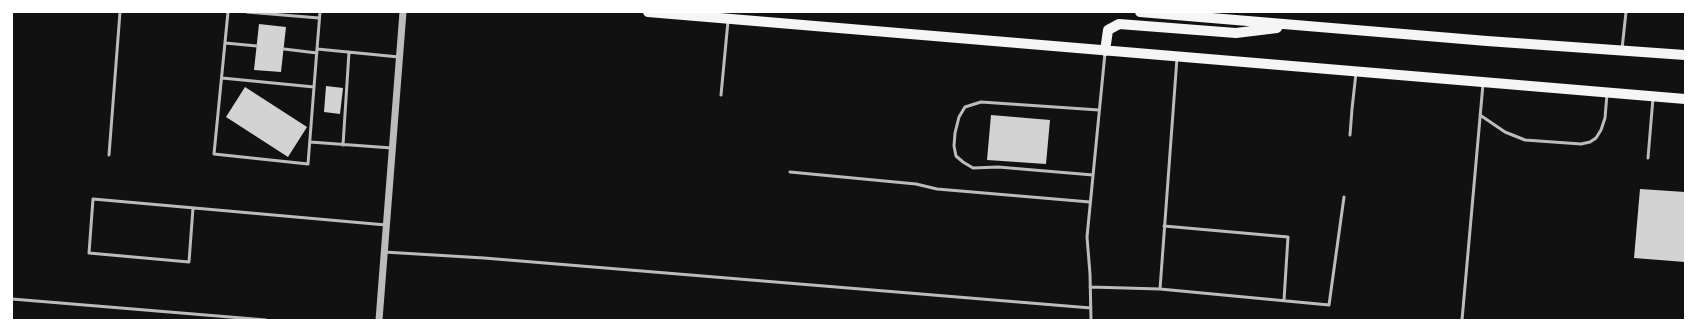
<!DOCTYPE html>
<style>
body{margin:0}
#map{position:relative;width:1697px;height:332px;overflow:hidden;background:#111;font-family:Lato,sans-serif}
canvas{display:block}
.frame{position:absolute;inset:0;border:13px solid #fff;pointer-events:none}
</style>
<div id="map">
<canvas width="1697" height="332"></canvas>
<div class="frame"></div>
</div>
<script>
const ctx = document.querySelector('canvas').getContext('2d');
ctx.lineJoin = 'round';
function fillPath(path, color) { ctx.fillStyle = color; ctx.fill(path, 'evenodd'); }
const shape = rows => new Path2D(rows.map(r => 'M' + r).join(''));
function trace(path, color, width, dash) { ctx.strokeStyle = color; ctx.lineWidth = width; ctx.lineCap = dash ? 'butt' : 'round'; ctx.setLineDash(dash || []); ctx.stroke(path); }
fillPath(shape([
 [259,24,286,27,281,72,254,70],
 [326,86,343,88,340,114,324,112],
 [245,87,307,127,288,157,226,117],
 [991,115,1050,120,1046,164,987,160],
 [1640,189,1685,192,1685,262,1634,258]
]), '#d3d3d3');
trace(shape([
 [228,12,214,154,308,164,314,87],
 [247,12,319,18],
 [320,12,317,49,399,57],
 [225,43,257,46],
 [284,49,317,53],
 [1622,49,1626,12],
 [1177,58,1160,289,1329,305,1344,197],
 [222,78,314,87,317,49],
 [721,95,728,21],
 [1480,115,1505,132,1525,140,1581,144,1590,142,1596,138,1601,130,1605,118,1607,94],
 [1350,135,1352,109,1356,73],
 [310,142,392,148],
 [343,145,349,52],
 [109,155,120,12],
 [1648,158,1653,98],
 [790,172,916,184,937,189,1090,202],
 [1093,175,998,167,973,168,963,162,956,156,954,146,955,133,959,117,965,107,981,102,1099,110],
 [193,208,189,262,89,253,93,199,386,225],
 [1164,226,1288,237,1284,300],
 [384,252,484,258,1091,308],
 [1090,287,1160,289],
 [12,299,266,320],
 [1091,320,1090,274,1087,237,1105,53],
 [1462,320,1483,84]
]), '#bcbcbc', 3);
trace(shape([
 [379,320,403,12]
]), '#bcbcbc', 7);
trace(shape([
 [648,12,1685,99],
 [1140,12,1487,41,1685,55],
 [1105,51,1108,30,1119,24,1236,33,1277,28]
]), '#f5f5f5', 10);
</script>
